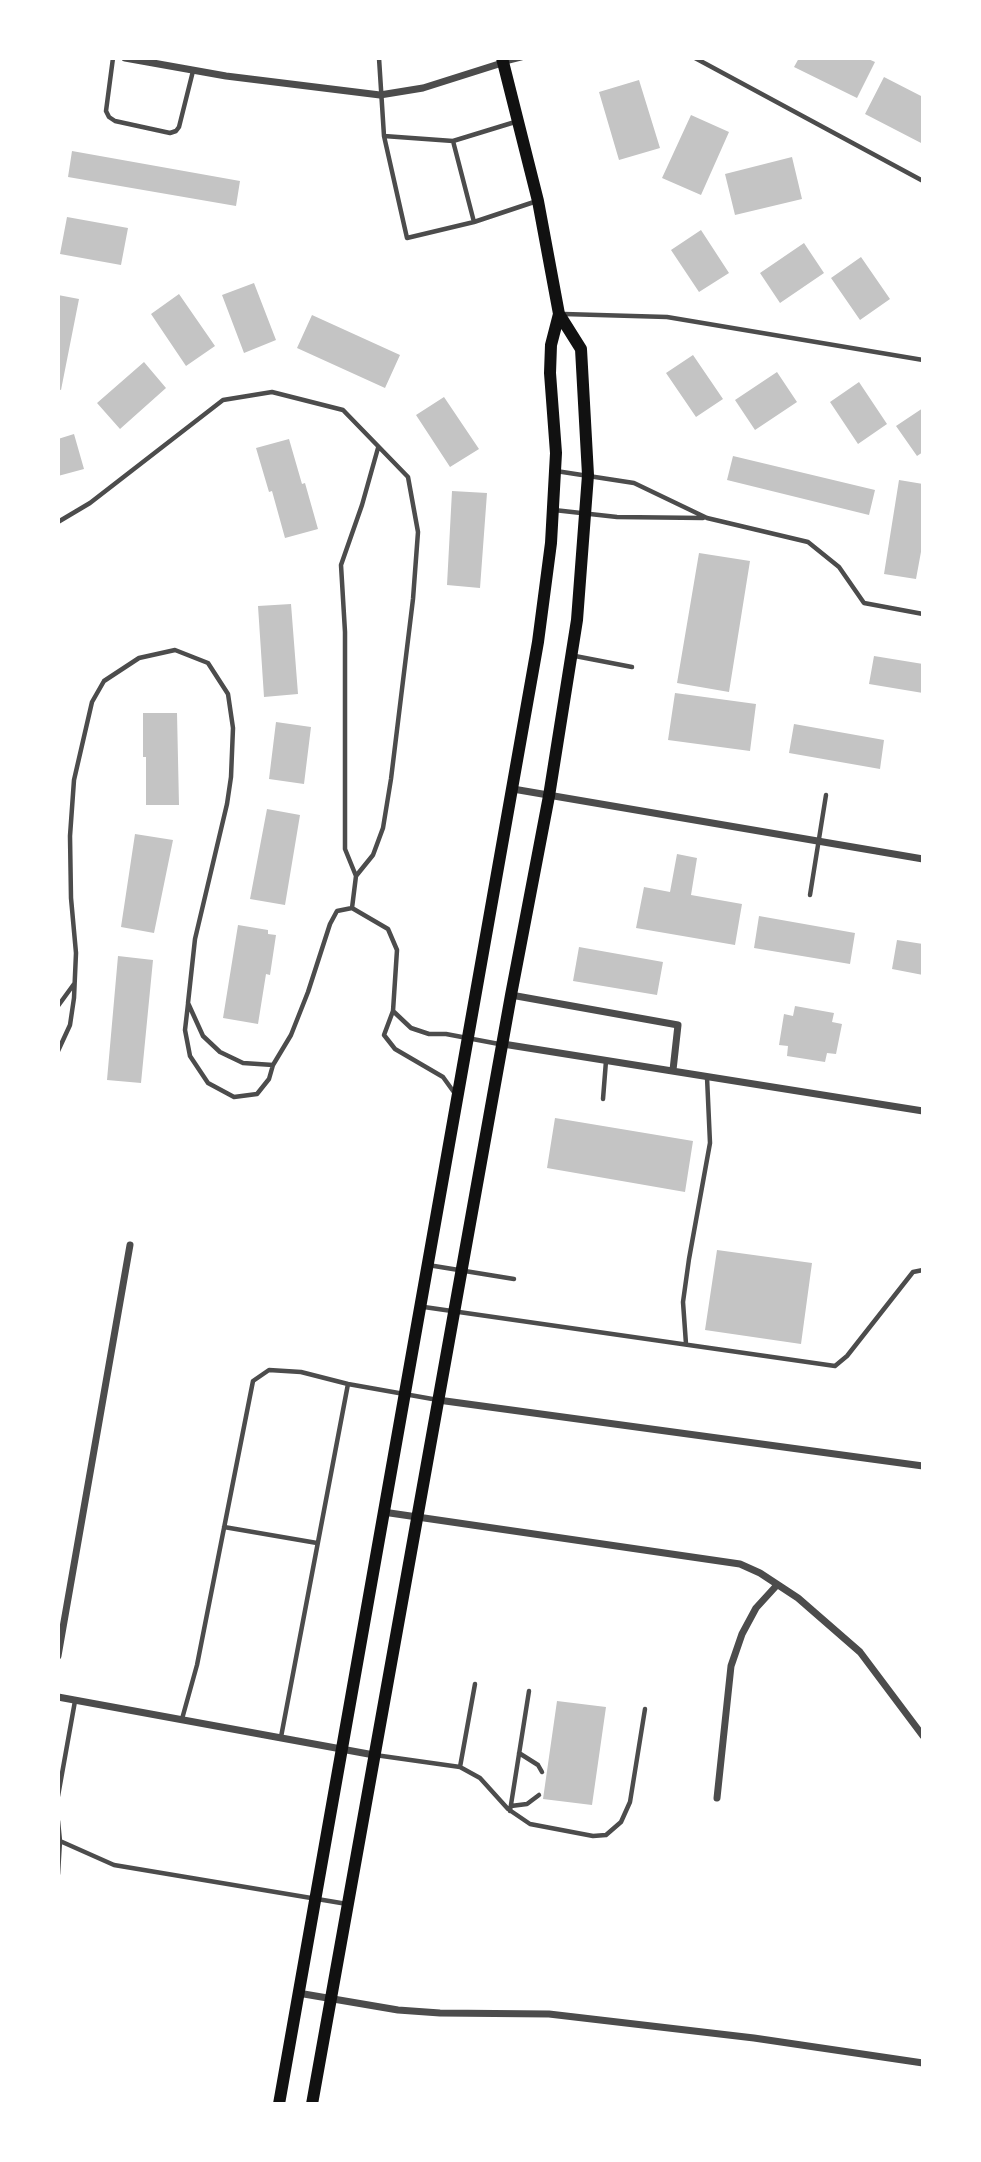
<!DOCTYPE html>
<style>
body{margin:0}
#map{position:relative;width:981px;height:2162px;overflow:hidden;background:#fff;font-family:Arial,sans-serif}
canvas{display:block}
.frame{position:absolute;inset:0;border:60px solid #fff;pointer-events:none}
</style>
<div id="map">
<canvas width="981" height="2162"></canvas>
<div class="frame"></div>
</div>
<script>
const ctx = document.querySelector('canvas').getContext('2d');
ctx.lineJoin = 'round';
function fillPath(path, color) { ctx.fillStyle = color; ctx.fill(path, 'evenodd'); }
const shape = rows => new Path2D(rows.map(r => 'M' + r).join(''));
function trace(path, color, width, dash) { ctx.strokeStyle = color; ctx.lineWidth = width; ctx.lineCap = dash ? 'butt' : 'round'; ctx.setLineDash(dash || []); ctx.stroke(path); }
fillPath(shape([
 [799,58,866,58,875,62,857,98,794,67],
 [884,77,923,97,923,144,865,114],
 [639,80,660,148,619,160,599,92],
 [691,115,729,132,701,195,662,178],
 [72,151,240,181,236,206,68,177],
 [792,157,802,199,735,215,725,174],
 [67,217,128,228,121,265,60,254],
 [701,230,729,273,699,292,671,250],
 [804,243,824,273,780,303,760,273],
 [861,257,890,299,860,320,831,278],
 [254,283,276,340,244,353,222,295],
 [179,294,215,346,186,366,151,314],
 [58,295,79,299,61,390,58,389],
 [312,315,400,355,385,388,297,348],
 [693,355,723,399,696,417,666,373],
 [144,362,166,388,120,429,97,403],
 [777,372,797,402,755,430,735,400],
 [859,382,887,424,858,444,830,402],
 [444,397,479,449,450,467,416,415],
 [923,408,923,452,917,456,896,426],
 [74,434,84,469,58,476,58,439],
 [289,439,302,484,305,483,318,529,285,538,272,491,269,492,256,448],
 [733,456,875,490,869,515,727,480],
 [899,480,923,484,923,541,916,579,884,574],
 [452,491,487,493,480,588,447,585],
 [699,553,750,561,729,692,677,683],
 [291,604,298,694,264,697,258,606],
 [874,656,923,664,923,693,869,684],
 [675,693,756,704,750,751,668,740],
 [143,713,177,713,179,805,146,805,146,757,143,757],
 [276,722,311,727,304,784,269,779],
 [794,724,884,740,880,769,789,753],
 [267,809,300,815,285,905,250,899],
 [135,834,173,840,154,933,121,927],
 [677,854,697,858,691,895,742,904,735,945,636,928,644,887,670,892],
 [759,916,855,933,850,964,754,948],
 [238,925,268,930,268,934,276,935,270,975,266,974,258,1024,223,1018],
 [897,940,923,944,923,975,892,969],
 [579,947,663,962,657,995,573,981],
 [118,956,153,960,141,1083,107,1080],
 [795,1006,834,1013,832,1022,842,1024,836,1054,827,1053,825,1062,787,1056,788,1046,779,1045,784,1014,793,1016],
 [555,1118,693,1141,685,1192,547,1168],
 [717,1250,812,1263,801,1344,705,1330],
 [557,1701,606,1707,592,1805,543,1799]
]), '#c4c4c4');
trace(shape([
 [113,58,106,111,109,117,115,121,170,133,176,131,179,127,193,71],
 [379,58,384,136,407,238,474,222,537,201],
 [695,58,923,181],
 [506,62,522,58],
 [384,136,453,141,515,122],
 [453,141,474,222],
 [564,314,667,317,923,360],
 [556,471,634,483,707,518,808,542,839,567,864,603,923,614],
 [554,510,617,517,703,518],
 [58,522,90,503,223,400,272,392,343,410,408,477,418,532,413,599,391,779,383,828,373,855,356,876,352,908],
 [575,656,632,667],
 [356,876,345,849,345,632,341,565,362,505,378,448],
 [810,895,826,795],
 [188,1004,185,1030,190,1056,208,1083,234,1097,257,1094,269,1079,273,1065],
 [58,1006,74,984],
 [393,1011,384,1035,395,1049,443,1077,456,1095],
 [58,1051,70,1025,74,998,76,953,71,898,70,836,74,780,92,702,104,681,139,658,175,650,208,663,228,694,233,728,231,777,227,804,195,939,188,1003,203,1036,220,1052,243,1063,273,1065,291,1035,308,992,330,924,337,911,352,908,388,929,397,950,393,1011,411,1028,429,1034,446,1034,499,1044],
 [603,1099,606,1061],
 [428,1265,514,1279],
 [424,1307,835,1366,847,1356,913,1272,923,1270],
 [686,1344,683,1302,689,1259,710,1143,707,1077],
 [224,1527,317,1543],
 [182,1719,197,1665,253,1381,269,1370,301,1372,348,1384,438,1400],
 [281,1737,348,1384],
 [519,1753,538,1765,542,1772],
 [375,1755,460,1767,480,1778,508,1809,530,1824,593,1836,606,1835,621,1822,630,1802,645,1709],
 [460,1767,475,1684],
 [58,1796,75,1701],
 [511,1806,527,1804,539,1795],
 [510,1811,529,1691],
 [58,1821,60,1841,114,1865,347,1904],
 [58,1874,60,1841]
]), '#4c4c4c', 4.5);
trace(shape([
 [125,58,226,76,380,95,423,88,502,63],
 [513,789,923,859],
 [511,995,678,1025,673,1070],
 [503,1044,923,1111],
 [438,1400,923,1466],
 [383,1512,740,1564,760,1573,798,1598,860,1652,923,1736],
 [58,1656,130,1245],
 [58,1697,374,1755],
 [717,1798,731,1666,742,1634,756,1608,777,1585],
 [298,1993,398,2010,440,2013,549,2014,754,2038,923,2063]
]), '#4c4c4c', 7);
trace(shape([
 [279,2104,538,642,551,543,556,453,550,373,551,345,559,314],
 [312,2104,511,995,549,796,577,620,588,475,581,349,559,314,538,201,502,58]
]), '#111', 12);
</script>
